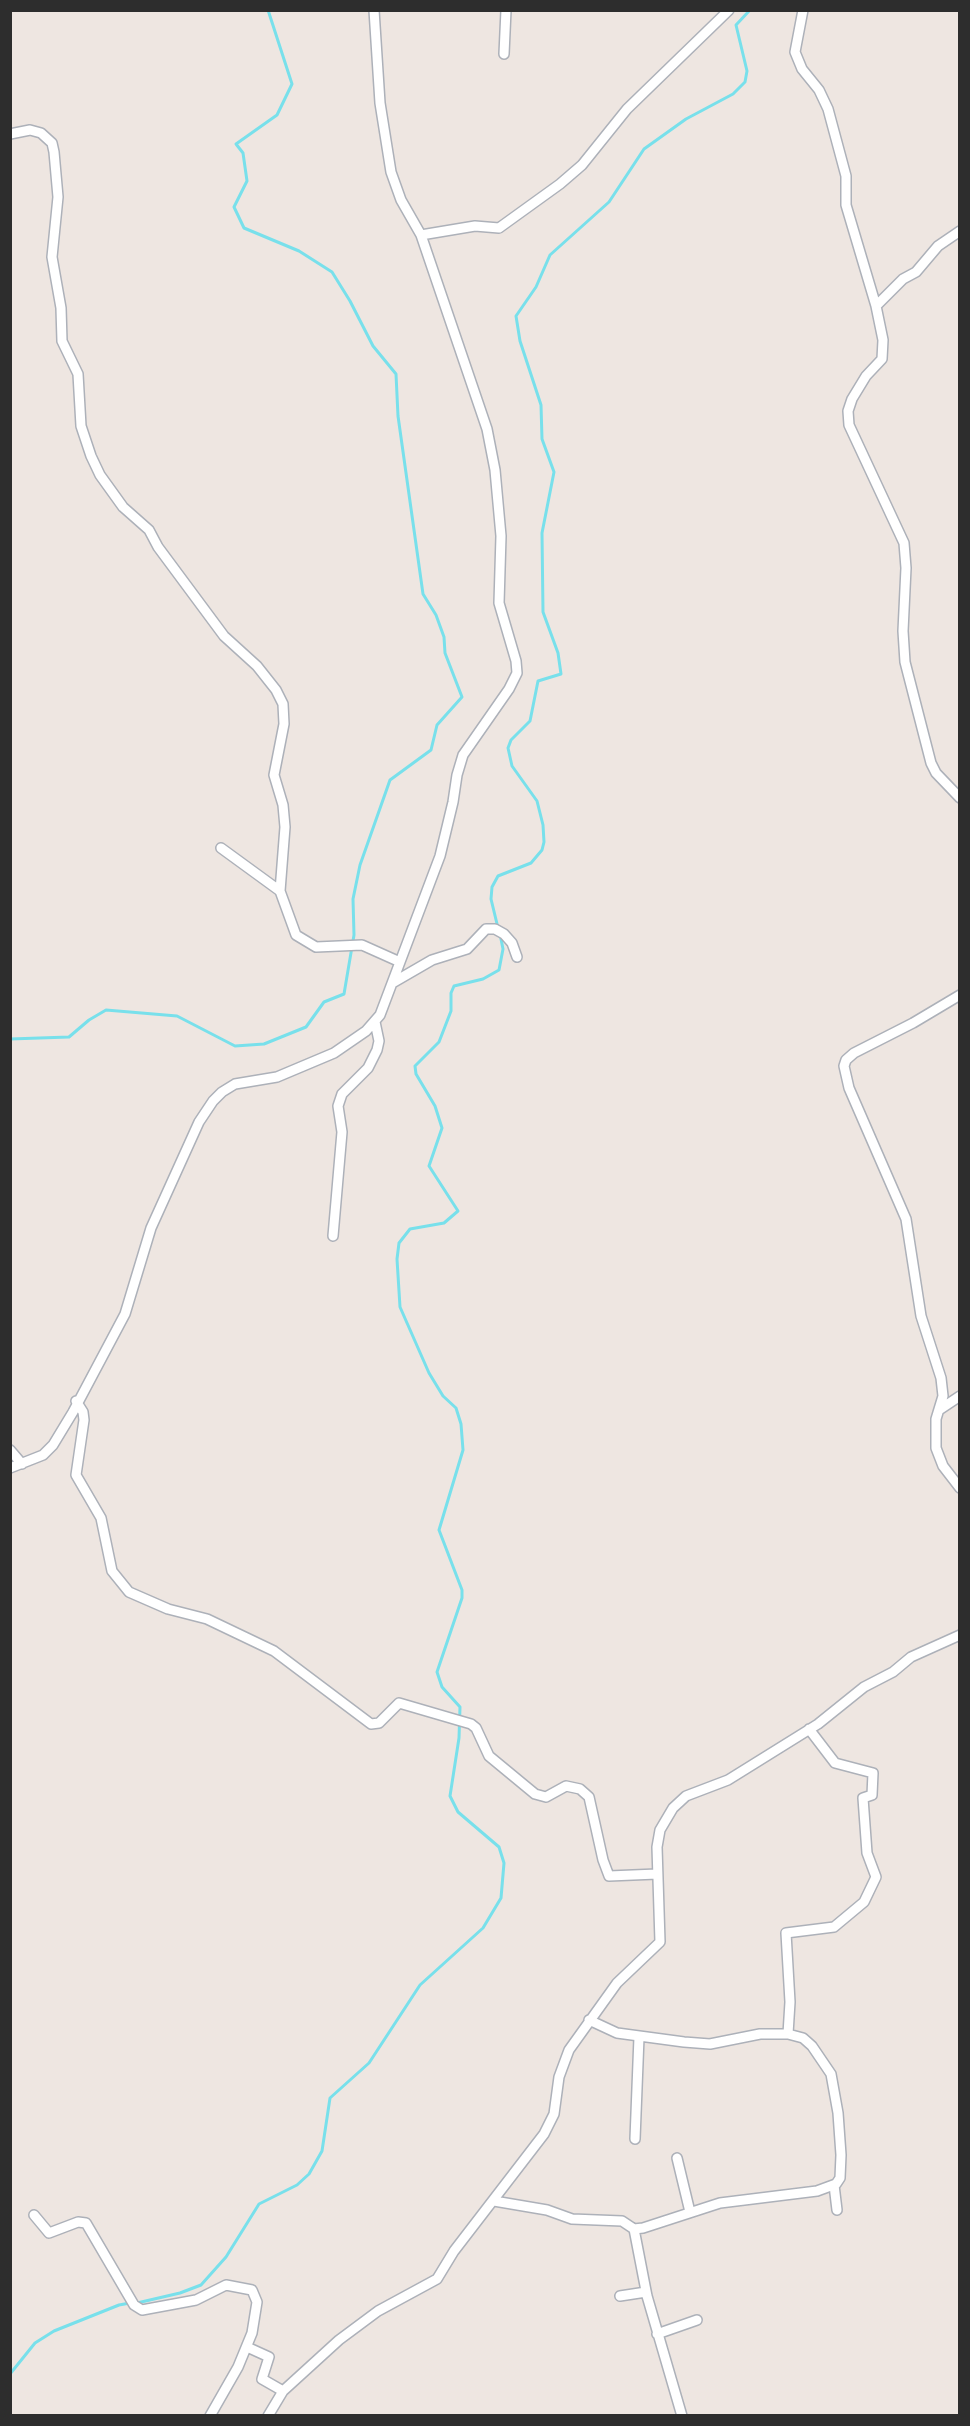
<!DOCTYPE html>
<style>
body{margin:0}
#map{position:relative;width:970px;height:2426px;overflow:hidden;background:#eee6e1;font-family:Lato,sans-serif}
canvas{display:block}
.frame{position:absolute;inset:0;border:12px solid #2d2d2d;pointer-events:none}
</style>
<div id="map">
<canvas width="970" height="2426"></canvas>
<div class="frame"></div>
</div>
<script>
const ctx = document.querySelector('canvas').getContext('2d');
ctx.lineJoin = 'round';
const shape = rows => new Path2D(rows.map(r => 'M' + r).join(''));
function trace(path, color, width, dash) { ctx.strokeStyle = color; ctx.lineWidth = width; ctx.lineCap = dash ? 'butt' : 'round'; ctx.setLineDash(dash || []); ctx.stroke(path); }
trace(shape([
 [498,928,491,899,492,887,498,876,531,863,542,850,544,842,543,825,537,801,512,766,508,748,511,740,530,721,538,681,561,674,558,653,543,612,542,533,554,472,542,439,541,405,520,341,516,316,536,287,550,255,609,202,644,149,686,119,733,94,745,82,747,71,736,25,750,10],
 [10,1039,69,1037,89,1020,106,1010,177,1016,235,1046,264,1044,306,1027,324,1002,344,994,354,935,353,899,360,865,390,780,431,750,437,725,462,697,445,653,444,637,436,615,423,594,398,416,396,374,373,346,350,301,332,272,299,251,244,228,234,207,247,181,243,153,236,144,277,115,292,84,268,10],
 [137,2303,180,2293,201,2285,226,2257,259,2204,297,2185,309,2174,322,2151,330,2098,369,2063,420,1985,483,1928,501,1898,504,1863,499,1847,458,1812,450,1796,459,1738,460,1707,442,1687,437,1672,462,1598,462,1590,439,1530,463,1450,461,1424,456,1408,443,1396,429,1373,400,1307,397,1259,399,1243,410,1229,444,1223,458,1211,429,1166,442,1128,435,1106,416,1074,415,1066,439,1042,451,1011,451,993,454,986,483,979,499,970,503,949,500,934],
 [10,2374,35,2343,54,2331,119,2305,130,2303]
]), '#78e0eb', 3);
const minor = shape([
 [803,10,795,52,802,69,819,90,828,109,846,176,846,205,876,306,883,340,882,359,866,376,852,399,848,411,849,425,904,543,906,568,903,631,905,662,931,763,936,773,960,798],
 [504,54,506,10],
 [10,134,30,130,41,133,52,143,54,152,58,197,52,257,61,308,62,341,78,374,81,426,91,456,100,475,123,507,149,530,158,547,224,636,257,666,276,690,283,704,284,724,274,775,283,805,285,827,280,891,296,935,316,947,362,945,400,962],
 [421,235,475,226,499,228,560,184,582,165,627,109,729,10],
 [876,306,903,279,916,272,938,246,960,231],
 [221,848,280,891],
 [394,982,432,960,467,949,486,929,495,929,504,934,512,943,517,957],
 [960,995,913,1023,854,1053,846,1060,844,1066,849,1088,906,1219,921,1316,941,1378,943,1396,936,1419,936,1448,943,1466,960,1488],
 [333,1236,342,1132,338,1106,342,1094,368,1068,377,1050,379,1041,375,1022],
 [76,1401,83,1412,84,1420,76,1475,101,1518,112,1571,129,1592,168,1609,207,1619,274,1651,371,1724,379,1723,399,1703,471,1724,476,1728,489,1756,535,1794,546,1797,566,1786,580,1789,589,1797,603,1860,609,1876,657,1874],
 [939,1410,960,1396],
 [10,1450,22,1464],
 [10,1468,43,1455,53,1445,73,1412,125,1314,151,1228,199,1122,213,1101,222,1092,235,1084,277,1077,334,1053,366,1031,380,1015,440,856,453,802,457,775,463,755,509,689,517,673,516,661,499,603,501,536,495,470,487,429,421,235,401,200,391,172,380,103,374,10],
 [589,2020,617,2033,684,2042,710,2044,760,2034,788,2034,803,2038,812,2046,831,2074,838,2113,841,2155,840,2178,836,2184,817,2191,720,2203,643,2228,634,2229,647,2296,682,2416],
 [788,2034,790,2002,786,1933,834,1927,864,1902,876,1877,867,1853,863,1798,872,1795,873,1773,835,1763,809,1729],
 [635,2139,639,2037],
 [677,2158,690,2212],
 [834,2185,837,2210],
 [494,2201,547,2210,572,2219,622,2221,634,2229],
 [34,2215,49,2233,78,2222,86,2223,134,2305,142,2310,196,2300,226,2285,252,2290,257,2302,252,2333,238,2367,210,2416],
 [620,2296,646,2292],
 [657,2334,697,2320],
 [247,2347,269,2357,262,2379,283,2391],
 [268,2416,283,2391,339,2340,378,2311,437,2279,454,2251,544,2134,554,2114,559,2077,569,2050,617,1983,660,1942,657,1847,660,1830,673,1808,686,1796,728,1780,818,1724,864,1687,893,1672,911,1657,960,1635]
]);
trace(minor, '#adb1b9', 12);
trace(minor, '#fff', 9);
</script>
